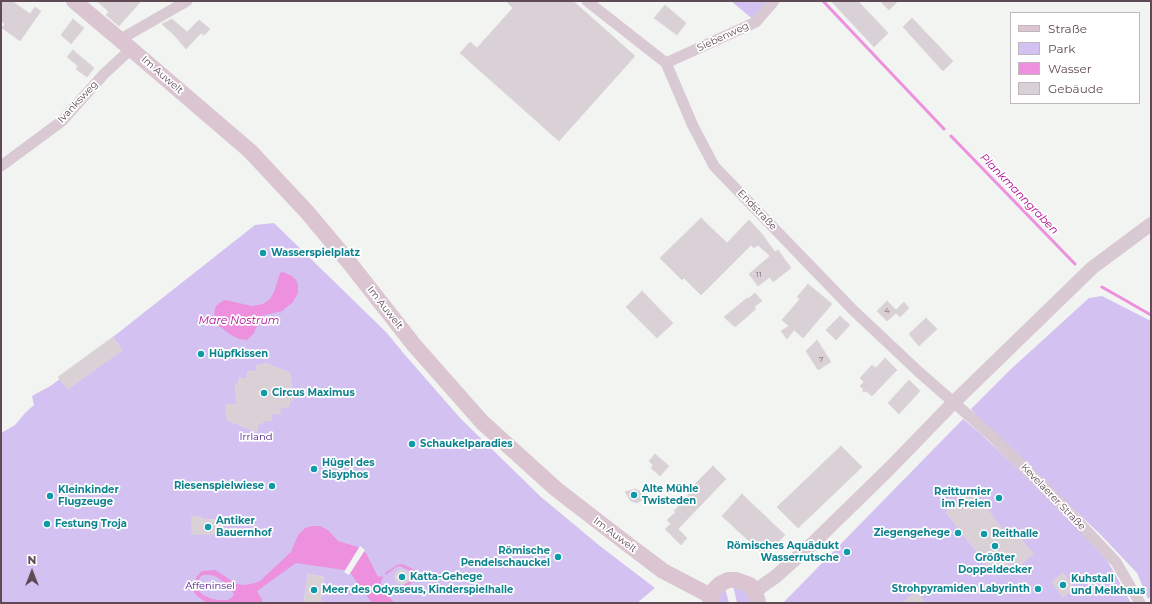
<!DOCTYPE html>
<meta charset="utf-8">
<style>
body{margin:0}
#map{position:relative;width:1152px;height:604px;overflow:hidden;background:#f2f4f2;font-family:Montserrat,sans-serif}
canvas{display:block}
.frame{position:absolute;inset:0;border:2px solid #604a56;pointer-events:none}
.legend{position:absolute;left:1010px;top:12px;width:130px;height:92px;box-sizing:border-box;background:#fff;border:1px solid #bfb7bb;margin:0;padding:5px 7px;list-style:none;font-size:12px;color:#604a56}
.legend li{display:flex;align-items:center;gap:8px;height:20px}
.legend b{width:20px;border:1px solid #bfb7bb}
.north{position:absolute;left:12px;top:552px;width:40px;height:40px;-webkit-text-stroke:3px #fff;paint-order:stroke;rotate:0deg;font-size:11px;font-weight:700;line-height:16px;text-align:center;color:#604a56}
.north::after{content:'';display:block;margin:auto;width:14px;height:18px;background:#604a56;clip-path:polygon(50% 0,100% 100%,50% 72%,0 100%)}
</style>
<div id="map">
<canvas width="1152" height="604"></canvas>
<div class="frame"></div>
<ul class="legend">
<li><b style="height:5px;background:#dac5d0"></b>Straße</li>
<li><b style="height:11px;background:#d3c2f1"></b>Park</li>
<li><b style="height:11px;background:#ed90dd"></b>Wasser</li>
<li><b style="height:11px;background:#d9d1d5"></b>Gebäude</li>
</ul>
<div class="north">N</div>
</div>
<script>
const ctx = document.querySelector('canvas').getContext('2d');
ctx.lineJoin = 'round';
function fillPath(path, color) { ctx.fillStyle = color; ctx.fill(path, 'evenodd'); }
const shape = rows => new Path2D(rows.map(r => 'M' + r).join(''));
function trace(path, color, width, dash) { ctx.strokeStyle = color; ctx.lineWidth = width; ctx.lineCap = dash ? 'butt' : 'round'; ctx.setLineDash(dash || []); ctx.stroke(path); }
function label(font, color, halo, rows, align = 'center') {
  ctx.font = font + ' Montserrat,sans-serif'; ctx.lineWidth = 3.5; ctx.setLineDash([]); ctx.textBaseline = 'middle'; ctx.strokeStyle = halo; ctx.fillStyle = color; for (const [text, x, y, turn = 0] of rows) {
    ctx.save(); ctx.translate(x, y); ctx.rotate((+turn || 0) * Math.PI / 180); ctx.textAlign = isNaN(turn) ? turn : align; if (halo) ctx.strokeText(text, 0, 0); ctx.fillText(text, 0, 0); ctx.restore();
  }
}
fillPath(shape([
 [731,1,774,1,756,22],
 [274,223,386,332,405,355,461,419,541,497,600,546,655,588,637,603,1,603,1,433,15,425,25,413,34,405,32,396,52,385,255,225],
 [1102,296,1151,321,1151,596,1148,599,1137,573,1100,534,986,426,971,409,1011,369,1089,298],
 [963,419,980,433,1069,517,1106,558,1131,603,783,603],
 [733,586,745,589,752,603,737,603],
 [725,588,729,603,715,603]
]), '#d3c2f1');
fillPath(shape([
 [283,272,292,276,296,280,298,285,298,293,293,302,282,311,265,315,259,321,254,333,247,340,239,339,231,335,216,324,214,312,216,306,221,302,225,300,252,306,263,304,270,299,274,292,280,273],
 [312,526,320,526,328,530,338,541,358,547,366,553,378,577,382,576,383,578,381,581,381,585,385,588,392,588,393,590,389,592,389,596,394,603,372,603,351,574,344,570,296,563,257,591,262,600,262,603,207,603,197,596,194,592,195,581,197,576,202,571,215,570,237,584,245,585,255,583,260,581,291,552,298,535,305,528],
 [203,575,211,575,217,577,231,588,234,595,231,598,228,600,219,600,212,599,203,595,199,591,198,582,200,577],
 [402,564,415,570,417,573,415,581,407,586,399,589,397,587,402,586,412,580,414,578,412,572,400,566,396,567,386,575,385,573,397,565]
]), '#ed90dd');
fillPath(shape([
 [360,546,365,550,349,575,344,572]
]), '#f2f4f2');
trace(shape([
 [823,1,944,129],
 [951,136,1075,264],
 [1102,287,1151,315]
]), '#ed90dd', 3);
const building = shape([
 [1,1,12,1,30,14,35,7,41,11,20,41,2,28,5,24,1,21,1,1],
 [97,1,141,1,119,26,106,15,109,12,97,1],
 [506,1,573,1,635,56,559,141,460,53,470,42,477,48,513,8,506,1],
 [831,1,858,1,888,33,874,47,831,1],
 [880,1,898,1,889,10,880,1],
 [665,5,686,23,677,35,654,18,665,5],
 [912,18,953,61,943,71,903,27,912,18],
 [73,19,84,28,71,44,61,35,73,19],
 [172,19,187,32,199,20,210,29,204,35,201,33,186,49,175,36,162,24,172,19],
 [73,50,94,68,87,77,76,69,78,66,67,57,73,50],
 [701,218,727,243,749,220,762,234,775,252,778,250,791,268,773,282,770,277,758,286,749,274,770,256,758,245,754,248,751,245,701,295,684,278,682,280,660,258,701,218],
 [808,284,832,304,803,338,794,330,787,339,781,331,789,326,782,320,800,299,797,297,808,284],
 [642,291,673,323,657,338,626,307,642,291],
 [755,293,762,301,754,307,756,309,735,327,724,317,747,298,748,299,755,293],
 [887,301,896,310,904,302,909,308,900,317,896,313,887,321,877,311,887,301],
 [840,316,850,325,836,340,826,330,840,316],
 [926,318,937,329,919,346,909,334,926,318],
 [113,337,122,350,68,389,58,377,113,337],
 [817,340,831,362,818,370,806,351,817,340],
 [885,358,897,370,872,396,866,391,863,392,863,389,860,386,864,382,860,378,872,365,876,368,885,358],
 [265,363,290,373,293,400,289,402,288,408,280,406,280,414,272,413,271,421,266,420,257,426,257,432,227,420,226,405,237,404,235,385,239,383,239,378,247,379,248,371,256,372,257,365,262,365,265,363],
 [909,380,920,391,899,414,888,403,909,380],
 [841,446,862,467,798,528,777,507,841,446],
 [655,454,669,466,660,476,651,468,653,465,649,461,655,454],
 [713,466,726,479,678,529,687,538,681,545,665,529,671,524,667,520,676,512,674,511,694,489,692,487,713,466],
 [635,489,640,491,642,494,642,500,637,503,631,501,625,492,635,489],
 [973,491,1009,538,1016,533,1033,554,1017,567,1013,562,995,575,946,512,973,491],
 [742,494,785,535,765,556,722,516,742,494],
 [192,517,201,517,201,519,223,520,223,534,192,534,192,517],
 '395 577a7 7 0 1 1 14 0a7 7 0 1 1-14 0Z',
 [1063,573,1074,588,1063,597,1052,582,1063,573],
 [308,574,324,577,320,603,304,603,308,574],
 [917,592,925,603,902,603,917,592]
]);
fillPath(building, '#d9d1d5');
trace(building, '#ddd6d9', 1);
trace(shape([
 [587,1,666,63,693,126,714,166,853,310,920,373,991,435,1073,516,1116,562,1140,603],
 [119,40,187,1],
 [666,63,756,22,774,1],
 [1,166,62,121,104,74,131,49]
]), '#d9c9d2', 11);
trace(shape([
 [755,591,775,577,808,548,890,468,954,402,1092,268,1151,224]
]), '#d9c9d2', 14);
trace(shape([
 [74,1,131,49,250,151,307,212,348,261,414,345,482,422,556,489,626,543,663,571,711,596],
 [710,603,711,596,715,589,720,584,728,580,736,580,750,585,755,591,758,603]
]), '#dac5d0', 16);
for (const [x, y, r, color] of [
 [263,253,4,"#0f9aa8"],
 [201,354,4,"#0f9aa8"],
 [264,393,4,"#0f9aa8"],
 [412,444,4,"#0f9aa8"],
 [314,469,4,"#0f9aa8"],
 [272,486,4,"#0f9aa8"],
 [634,495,4,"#0f9aa8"],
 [50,496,4,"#0f9aa8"],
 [999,498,4,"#0f9aa8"],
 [47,524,4,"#0f9aa8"],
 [208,527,4,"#0f9aa8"],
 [958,533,4,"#0f9aa8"],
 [984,534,4,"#0f9aa8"],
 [995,546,4,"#0f9aa8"],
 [847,552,4,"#0f9aa8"],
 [558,557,4,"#0f9aa8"],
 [402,577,4,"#0f9aa8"],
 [1063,585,4,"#0f9aa8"],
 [1038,589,4,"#0f9aa8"],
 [314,590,4,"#0f9aa8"]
]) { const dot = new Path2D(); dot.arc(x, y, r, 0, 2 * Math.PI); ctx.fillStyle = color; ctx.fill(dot); trace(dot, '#fff', 1.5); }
label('8px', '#7e6c76', null, [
 ["11",759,275],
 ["4",887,311],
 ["7",821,360]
]);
label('10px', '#604a56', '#fff', [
 ["Siebenweg",723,37,-25],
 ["Im Auwelt",162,75,41],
 ["Ivanksweg",78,102,-47],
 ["Endstraße",757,210,46],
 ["Im Auwelt",385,308,52],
 ["Kevelaerer Straße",1053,497,46],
 ["Im Auwelt",615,535,37]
]);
label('bold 10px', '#0d838f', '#fff', [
 ["Wasserspielplatz",271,253],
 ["Hüpfkissen",209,354],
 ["Circus Maximus",272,393],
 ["Schaukelparadies",420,444],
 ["Hügel des",322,463],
 ["Sisyphos",322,475],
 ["Riesenspielwiese",264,486,"right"],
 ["Alte Mühle",642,489],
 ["Twisteden",642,501],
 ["Kleinkinder",58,490],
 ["Flugzeuge",58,502],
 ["Reitturnier",991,492,"right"],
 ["im Freien",991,504,"right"],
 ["Antiker",216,521],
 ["Bauernhof",216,533],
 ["Festung Troja",55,524],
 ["Ziegengehege",950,533,"right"],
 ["Reithalle",992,534],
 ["Römisches Aquädukt",839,546,"right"],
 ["Wasserrutsche",839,558,"right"],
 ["Römische",550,551,"right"],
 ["Pendelschauckel",550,563,"right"],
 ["Größter",995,558,"center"],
 ["Doppeldecker",995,570,"center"],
 ["Katta-Gehege",410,577],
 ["Kuhstall",1071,579],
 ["und Melkhaus",1071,591],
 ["Strohpyramiden Labyrinth",1030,589,"right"],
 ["Meer des Odysseus, Kinderspielhalle",322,590]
], 'left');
label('10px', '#4a1784', '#fff', [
 ["Irrland",256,437],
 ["Affeninsel",210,586]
]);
label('italic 11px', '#b10c94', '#fff', [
 ["Plankmanngraben",1019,194,46],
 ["Mare Nostrum",239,321]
]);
</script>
